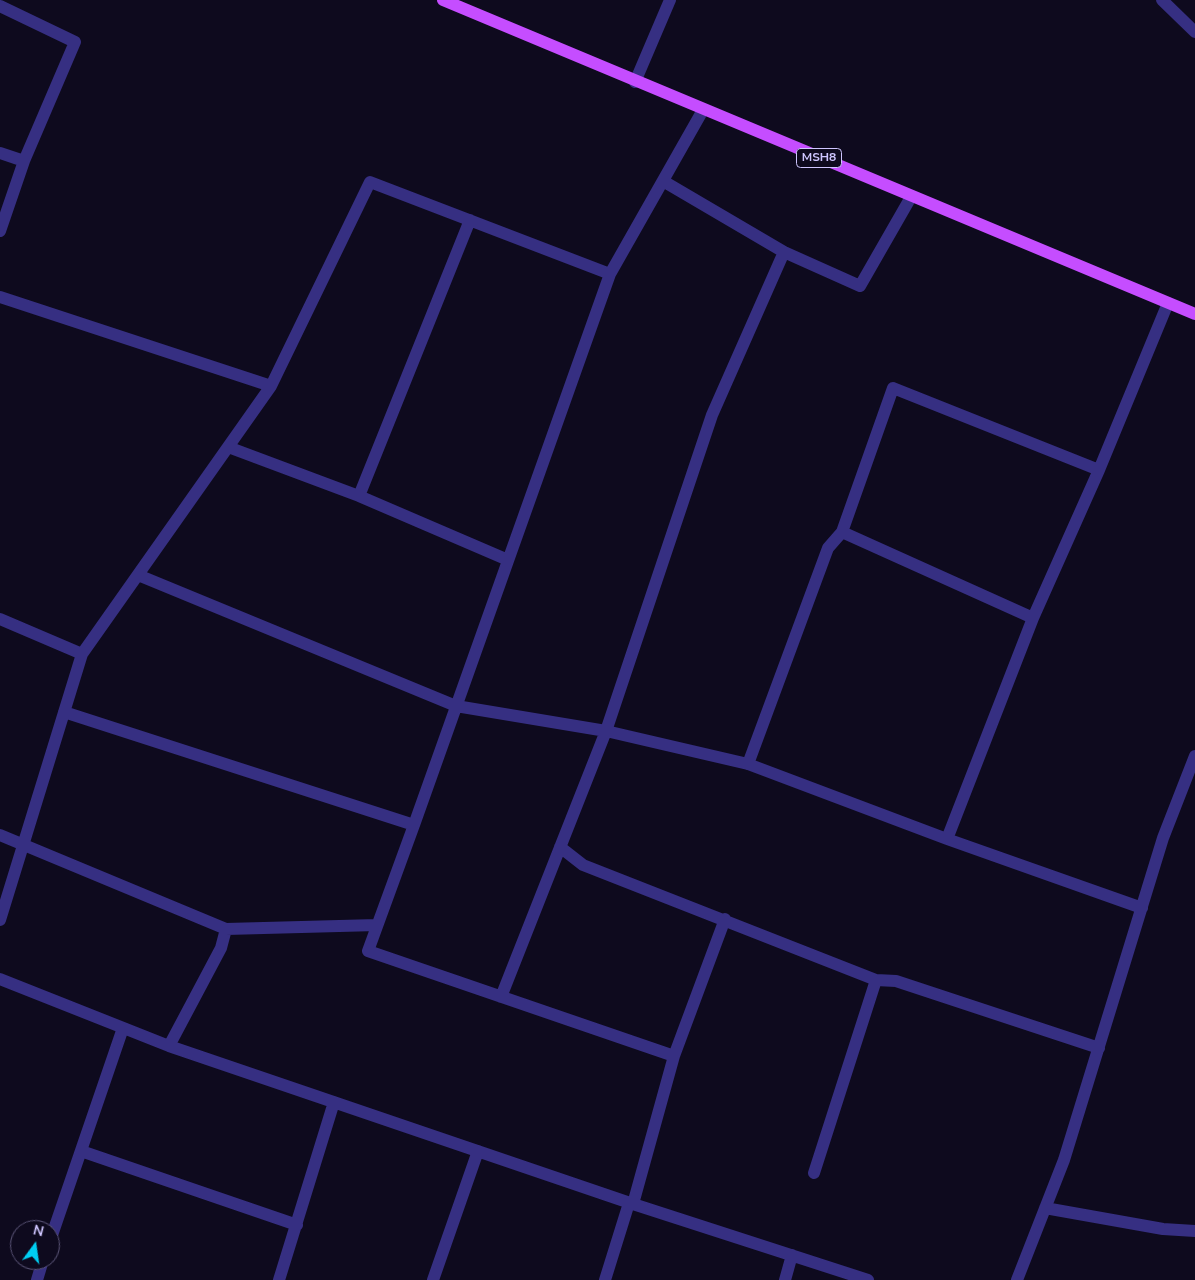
<!DOCTYPE html>
<style>
body{margin:0}
#map{position:relative;width:1195px;height:1280px;overflow:hidden;background:#0e0a1e;font-family:"Nunito Sans",sans-serif}
canvas{display:block}
.north{position:absolute;left:10px;top:1220px;width:50px;height:50px;box-sizing:border-box;background:#0e0a1e;border:1px solid #5b5578;border-radius:50%;rotate:14deg;font-size:14px;font-weight:700;line-height:20px;text-align:center;color:#cfc6ff}
.north::after{content:'';display:block;margin:auto;width:18px;height:22px;background:#00cef1;clip-path:polygon(50% 0,100% 100%,50% 72%,0 100%)}
</style>
<div id="map">
<canvas width="1195" height="1280"></canvas>
<div class="north">N</div>
</div>
<script>
const ctx = document.querySelector('canvas').getContext('2d');
ctx.lineJoin = 'round';
const shape = rows => new Path2D(rows.map(r => 'M' + r).join(''));
function trace(path, color, width, dash) { ctx.strokeStyle = color; ctx.lineWidth = width; ctx.lineCap = dash ? 'butt' : 'round'; ctx.setLineDash(dash || []); ctx.stroke(path); }
function label(font, color, halo, rows, align = 'center') {
  ctx.font = font + ' "Nunito Sans",sans-serif'; ctx.lineWidth = 4; ctx.setLineDash([]); ctx.textBaseline = 'middle'; ctx.strokeStyle = halo; ctx.fillStyle = color; for (const [text, x, y, turn = 0] of rows) {
    ctx.save(); ctx.translate(x, y); ctx.rotate((+turn || 0) * Math.PI / 180); ctx.textAlign = isNaN(turn) ? turn : align; if (halo) ctx.strokeText(text, 0, 0); ctx.fillText(text, 0, 0); ctx.restore();
  }
}
trace(shape([
 [1162,0,1195,32],
 [0,6,75,42,24,161,0,231],
 [635,82,670,0],
 [0,153,24,161],
 [663,181,784,252,860,286,911,197],
 [0,297,271,386],
 [228,447,359,496,508,560],
 [359,496,470,220],
 [842,532,1033,618],
 [138,575,456,706,606,731,748,764,947,839,1142,908],
 [0,619,82,654],
 [64,712,414,825,610,274],
 [748,764,828,548,842,532,893,388,1099,470],
 [414,825,368,951,674,1056,633,1204],
 [0,835,226,929,377,925],
 [947,839,1033,618,1099,470,1168,303],
 [560,847,583,865,876,980,896,981,1099,1048],
 [0,920,82,654,271,386,370,182,610,274,703,110],
 [0,979,169,1046,633,1204,868,1280],
 [501,997,606,731,712,415,784,252],
 [169,1046,221,948,226,929],
 [674,1056,725,919],
 [81,1151,297,1225],
 [814,1173,876,980],
 [1045,1208,1163,1229,1195,1231],
 [50,1241,123,1028],
 [37,1280,43,1260],
 [279,1280,334,1102],
 [433,1280,478,1151],
 [605,1280,629,1203],
 [785,1280,792,1255],
 [1017,1280,1064,1160,1163,838,1195,756]
]), '#362f82', 12);
trace(shape([
 [443,0,1195,314]
]), '#c54dff', 12);
for (const [x, y, w] of [
 [819,158,45]
]) { const box = new Path2D(); box.roundRect(x - w / 2, y - 9.5, w, 19, 4); ctx.fillStyle = '#0e0a1e'; ctx.fill(box); trace(box, '#cfc6ff', 1); }
label('bold 12px', '#cfc6ff', null, [
 ["MSH8",819,158]
]);
</script>
